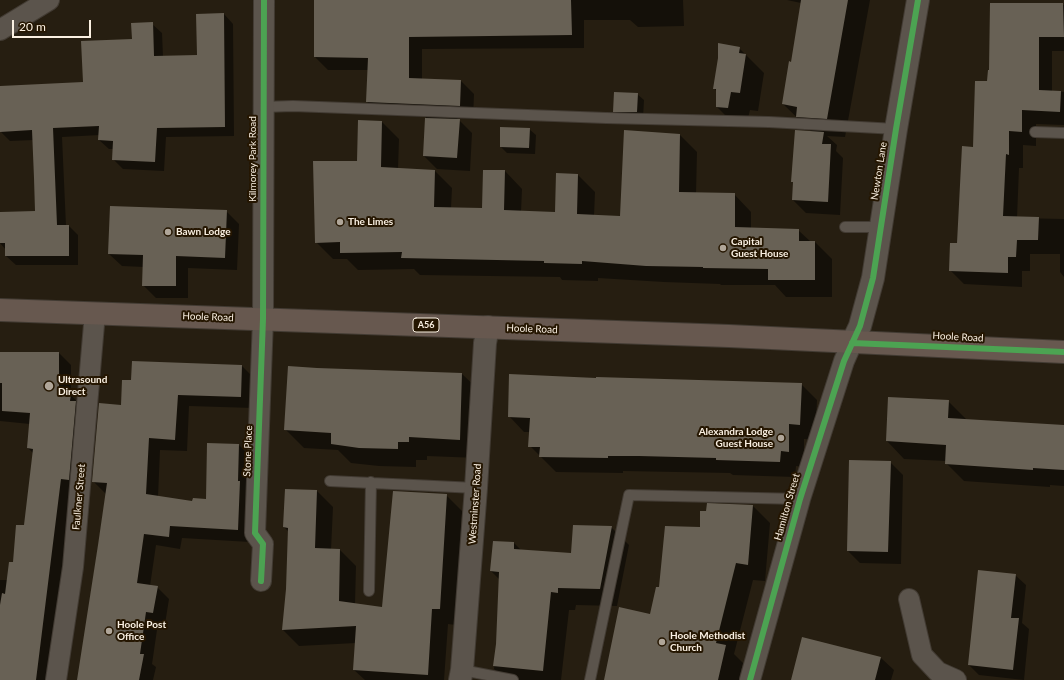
<!DOCTYPE html>
<style>
body{margin:0}
#map{position:relative;width:1064px;height:680px;overflow:hidden;background:#261e11;font-family:Lato,sans-serif}
canvas{display:block}
.scale{position:absolute;left:12px;top:20px;width:79px;height:18px;box-sizing:border-box;border:2px solid #faf0e2;border-top:0;padding-left:5px;font-size:12px;line-height:14px;white-space:nowrap;color:#faf0e2;-webkit-text-stroke:3px #251601;paint-order:stroke}
</style>
<div id="map">
<canvas width="1064" height="680"></canvas>
<div class="scale">20 m</div>
</div>
<script>
const ctx = document.querySelector('canvas').getContext('2d');
ctx.lineJoin = 'round';
function fillPath(path, color) { ctx.fillStyle = color; ctx.fill(path, 'evenodd'); }
const shape = rows => new Path2D(rows.map(r => 'M' + r).join(''));
function trace(path, color, width, dash) { ctx.strokeStyle = color; ctx.lineWidth = width; ctx.lineCap = dash ? 'butt' : 'round'; ctx.setLineDash(dash || []); ctx.stroke(path); }
function label(font, color, halo, rows, align = 'center') {
  ctx.font = font + ' Lato,sans-serif'; ctx.lineWidth = 4; ctx.setLineDash([]); ctx.textBaseline = 'middle'; ctx.strokeStyle = halo; ctx.fillStyle = color; for (const [text, x, y, turn = 0] of rows) {
    ctx.save(); ctx.translate(x, y); ctx.rotate((+turn || 0) * Math.PI / 180); ctx.textAlign = isNaN(turn) ? turn : align; if (halo) ctx.strokeText(text, 0, 0); ctx.fillText(text, 0, 0); ctx.restore();
  }
}
fillPath(shape([
 [315,0,683,0,684,26,638,27,630,20,584,20,584,48,422,49,422,80,461,81,474,94,473,119,457,118,472,133,470,171,437,169,424,156,426,117,380,115,367,102,369,70,328,70,315,57],
 [787,0,870,0,845,137,827,136,837,145,836,151,843,158,840,215,806,213,793,200,812,132,783,104,792,63,801,3],
 [991,4,1064,5,1064,51,1052,51,1052,91,1064,92,1064,125,1036,124,1036,146,1023,145,1023,168,1019,168,1017,218,1064,219,1064,277,1060,272,1060,254,1030,254,1030,271,1022,271,1022,287,964,284,950,270,958,244,974,148,990,71],
 [224,14,233,24,234,136,166,137,164,171,123,169,113,159,114,149,109,149,99,140,100,135,62,137,66,226,69,226,78,235,78,265,16,265,6,256,6,250,0,243,0,213,36,212,34,140,10,141,1,132,0,87,84,83,152,24,162,33,163,57,198,56],
 [739,48,764,73,758,111,750,110,746,126,735,125,717,107,717,92,714,88,719,58],
 [637,94,644,100,643,118,621,118,614,111],
 [382,122,399,139,398,169,435,171,452,188,451,208,483,209,505,171,522,189,521,212,556,213,578,175,595,192,594,216,621,217,680,135,697,152,696,194,734,194,751,212,751,229,798,230,811,242,815,242,832,259,832,297,786,297,775,285,721,285,720,284,664,282,598,278,598,281,562,280,560,277,420,275,414,269,358,270,347,259,333,259,316,242,358,162],
 [501,128,529,129,536,135,535,154,507,153,501,147],
 [226,211,239,224,237,270,188,268,188,298,156,298,143,285,144,267,122,266,109,254],
 [0,353,59,353,71,365,71,395,82,407,50,680,0,680,0,580,8,580,25,526,33,453,28,448,30,424,0,421],
 [133,362,242,366,254,378,253,408,189,406,187,451,160,450,158,497,193,502,207,500,239,445,251,457,250,542,182,538,180,549,156,545,150,586,157,587,169,599,165,624,158,623,152,664,156,667,153,680,78,680,106,494,93,481,132,381],
 [317,369,462,374,481,392,478,458,427,456,427,460,416,460,416,467,379,466,351,463,338,450,304,448,285,429],
 [597,379,801,384,817,400,815,440,804,439,804,467,796,466,795,477,733,475,730,473,623,471,623,473,556,472,530,446,530,432,524,432,509,416],
 [889,398,948,401,966,419,966,420,1064,426,1064,486,1050,485,1050,487,964,481,946,463,946,461,904,459,887,441],
 [890,462,903,475,901,564,860,563,848,551],
 [317,491,333,507,331,550,340,550,356,566,355,604,383,608,446,495,462,511,456,625,448,624,444,680,365,680,354,670,356,643,299,646,283,630,287,589,289,532,284,527],
 [708,504,753,506,770,523,765,581,753,580,734,654,743,663,739,680,605,680,651,615,660,589,701,528,707,512],
 [611,527,629,545,617,606,576,605,575,610,569,610,561,680,505,680,494,669,497,644,500,580,491,571,514,543,521,550,572,554],
 [1015,575,1026,585,1022,623,1029,629,1024,680,979,675,969,665],
 [881,658,894,670,891,680,792,680]
]), '#0007');
fillPath(shape([
 [314,0,571,0,572,35,409,37,409,78,461,80,460,106,366,102,368,58,314,57],
 [801,0,848,0,827,119,796,117,797,107,782,104,789,61,791,62],
 [990,3,1063,3,1064,37,1039,37,1039,90,1061,91,1060,112,1022,110,1022,132,1009,131,1009,155,1006,154,1003,216,1039,217,1038,240,1017,240,1016,257,1008,257,1008,273,949,271,950,243,957,243,962,146,973,147,975,81,987,81,988,70,989,70],
 [224,13,225,127,157,128,155,162,112,160,113,141,98,140,99,126,53,128,57,225,69,225,69,256,5,256,5,243,0,243,0,212,35,211,34,178,32,130,0,132,0,86,83,82,81,41,132,39,131,23,153,22,154,56,197,55,196,14],
 [718,43,740,47,739,53,746,54,740,93,731,92,728,108,716,107,716,89,713,89,718,58],
 [614,92,638,93,637,112,613,112],
 [425,118,460,119,457,158,423,156],
 [358,120,382,121,381,167,435,170,434,207,482,208,483,170,505,170,504,210,555,212,556,173,578,174,577,214,620,216,624,130,680,134,679,192,735,193,735,227,799,229,799,241,815,241,815,280,768,280,768,269,703,268,703,267,646,266,582,261,582,264,544,263,544,261,401,258,402,252,340,253,340,242,315,243,313,161,357,161],
 [500,127,530,128,529,148,500,147],
 [795,130,824,132,822,144,831,144,828,202,792,200,793,182,791,182],
 [110,206,227,210,225,258,176,256,176,286,142,286,143,255,108,254],
 [0,352,59,352,59,393,71,394,70,401,76,401,69,480,61,479,36,680,0,680,0,605,2,593,5,594,9,562,13,562,16,525,24,525,33,449,27,448,30,413,2,411,2,383,0,383],
 [132,361,242,365,241,397,178,395,175,440,149,438,146,494,192,501,193,498,206,499,207,443,239,444,238,481,240,481,238,530,170,526,169,537,144,534,137,583,158,586,153,613,146,612,140,654,144,654,139,680,77,680,98,545,107,483,92,482,99,403,121,405,122,380,131,380],
 [288,366,317,368,462,373,460,440,409,437,409,442,398,442,398,449,359,448,331,444,331,433,284,430],
 [509,374,596,378,596,377,802,383,800,425,789,424,789,452,781,451,780,462,716,460,716,458,639,456,608,456,608,458,539,457,540,447,528,447,530,418,508,417],
 [888,397,949,400,948,418,1064,425,1064,470,1033,468,1033,470,945,464,946,445,886,441],
 [849,460,891,461,888,552,847,551],
 [285,489,317,490,315,548,340,549,339,601,382,607,393,491,447,494,440,609,432,609,428,675,353,670,356,626,282,630,286,589,288,528,283,527],
 [707,503,753,505,748,565,736,563,716,643,726,645,718,680,604,680,619,607,650,614,656,587,659,587,665,526,700,527,700,511,706,511],
 [573,525,612,526,600,589,558,588,558,593,551,592,543,671,493,666,496,644,499,572,490,571,493,541,514,542,514,549,571,553],
 [978,570,1016,574,1011,618,1019,618,1013,670,968,665],
 [802,637,881,657,875,680,791,680]
]), '#686155');
const lane = shape([
 [263,107,293,106,606,118,769,122,896,129],
 [1035,132,1064,133],
 [845,227,881,227],
 [330,481,476,488],
 [369,591,371,482],
 [462,670,513,680],
 [590,680,629,495,800,499]
]);
const street = shape([
 [0,30,49,0],
 [261,581,263,544,255,533,263,319,264,0],
 [909,599,922,655,938,672,956,680],
 [56,680,73,567,95,313],
 [750,680,800,499,844,361,852,343]
]);
const secondary = shape([
 [852,343,860,326,873,278,896,129,918,0],
 [460,680,462,670,476,488,485,343,488,327]
]);
const highway = shape([
 [0,310,729,336,1064,352]
]);
trace(lane, '#423b33', 12);
trace(street, '#423b33', 22);
trace(secondary, '#423b33', 24);
trace(highway, '#423b33', 24);
trace(lane, '#5b544c', 10);
trace(street, '#5b544c', 20);
trace(secondary, '#5b544c', 22);
trace(highway, '#67584f', 22);
trace(shape([
 [852,343,1064,352],
 [261,581,263,544,255,533,263,319,264,0],
 [750,680,800,499,844,361,860,326,873,278,896,129,918,0]
]), '#4ca352', 6);
for (const [x, y, r, color] of [
 [340,222,4,"#b0a699"],
 [168,232,4,"#b0a699"],
 [723,248,4,"#b0a699"],
 [49,386,5,"#b0a699"],
 [781,438,4,"#b0a699"],
 [109,631,4,"#b0a699"],
 [662,642,4,"#b0a699"]
]) { const dot = new Path2D(); dot.arc(x, y, r, 0, 2 * Math.PI); ctx.fillStyle = color; ctx.fill(dot); trace(dot, '#251601', 1.5); }
for (const [x, y, w] of [
 [426,325,26]
]) { const box = new Path2D(); box.roundRect(x - w / 2, y - 7, w, 14, 3); ctx.fillStyle = '#251601'; ctx.fill(box); trace(box, '#faf0e2', 1); }
label('bold 9px', '#faf0e2', null, [
 ["A56",426,325]
]);
label('10px', '#faf0e2', '#251601', [
 ["Kilmorey Park Road",253,159,-90],
 ["Newton Lane",879,171,-81],
 ["Hoole Road",208,317,2],
 ["Hoole Road",532,329,2],
 ["Hoole Road",958,337,3],
 ["Stone Place",248,451,-88],
 ["Faulkner Street",79,497,-85],
 ["Westminster Road",475,504,-86],
 ["Hamilton Street",787,507,-74]
]);
label('bold 10px', '#faf0e2', '#251601', [
 ["The Limes",348,222],
 ["Bawn Lodge",176,232],
 ["Capital",731,242],
 ["Guest House",731,254],
 ["Ultrasound",58,380],
 ["Direct",58,392],
 ["Alexandra Lodge",773,432,"right"],
 ["Guest House",773,444,"right"],
 ["Hoole Post",117,625],
 ["Office",117,637],
 ["Hoole Methodist",670,636],
 ["Church",670,648]
], 'left');
</script>
